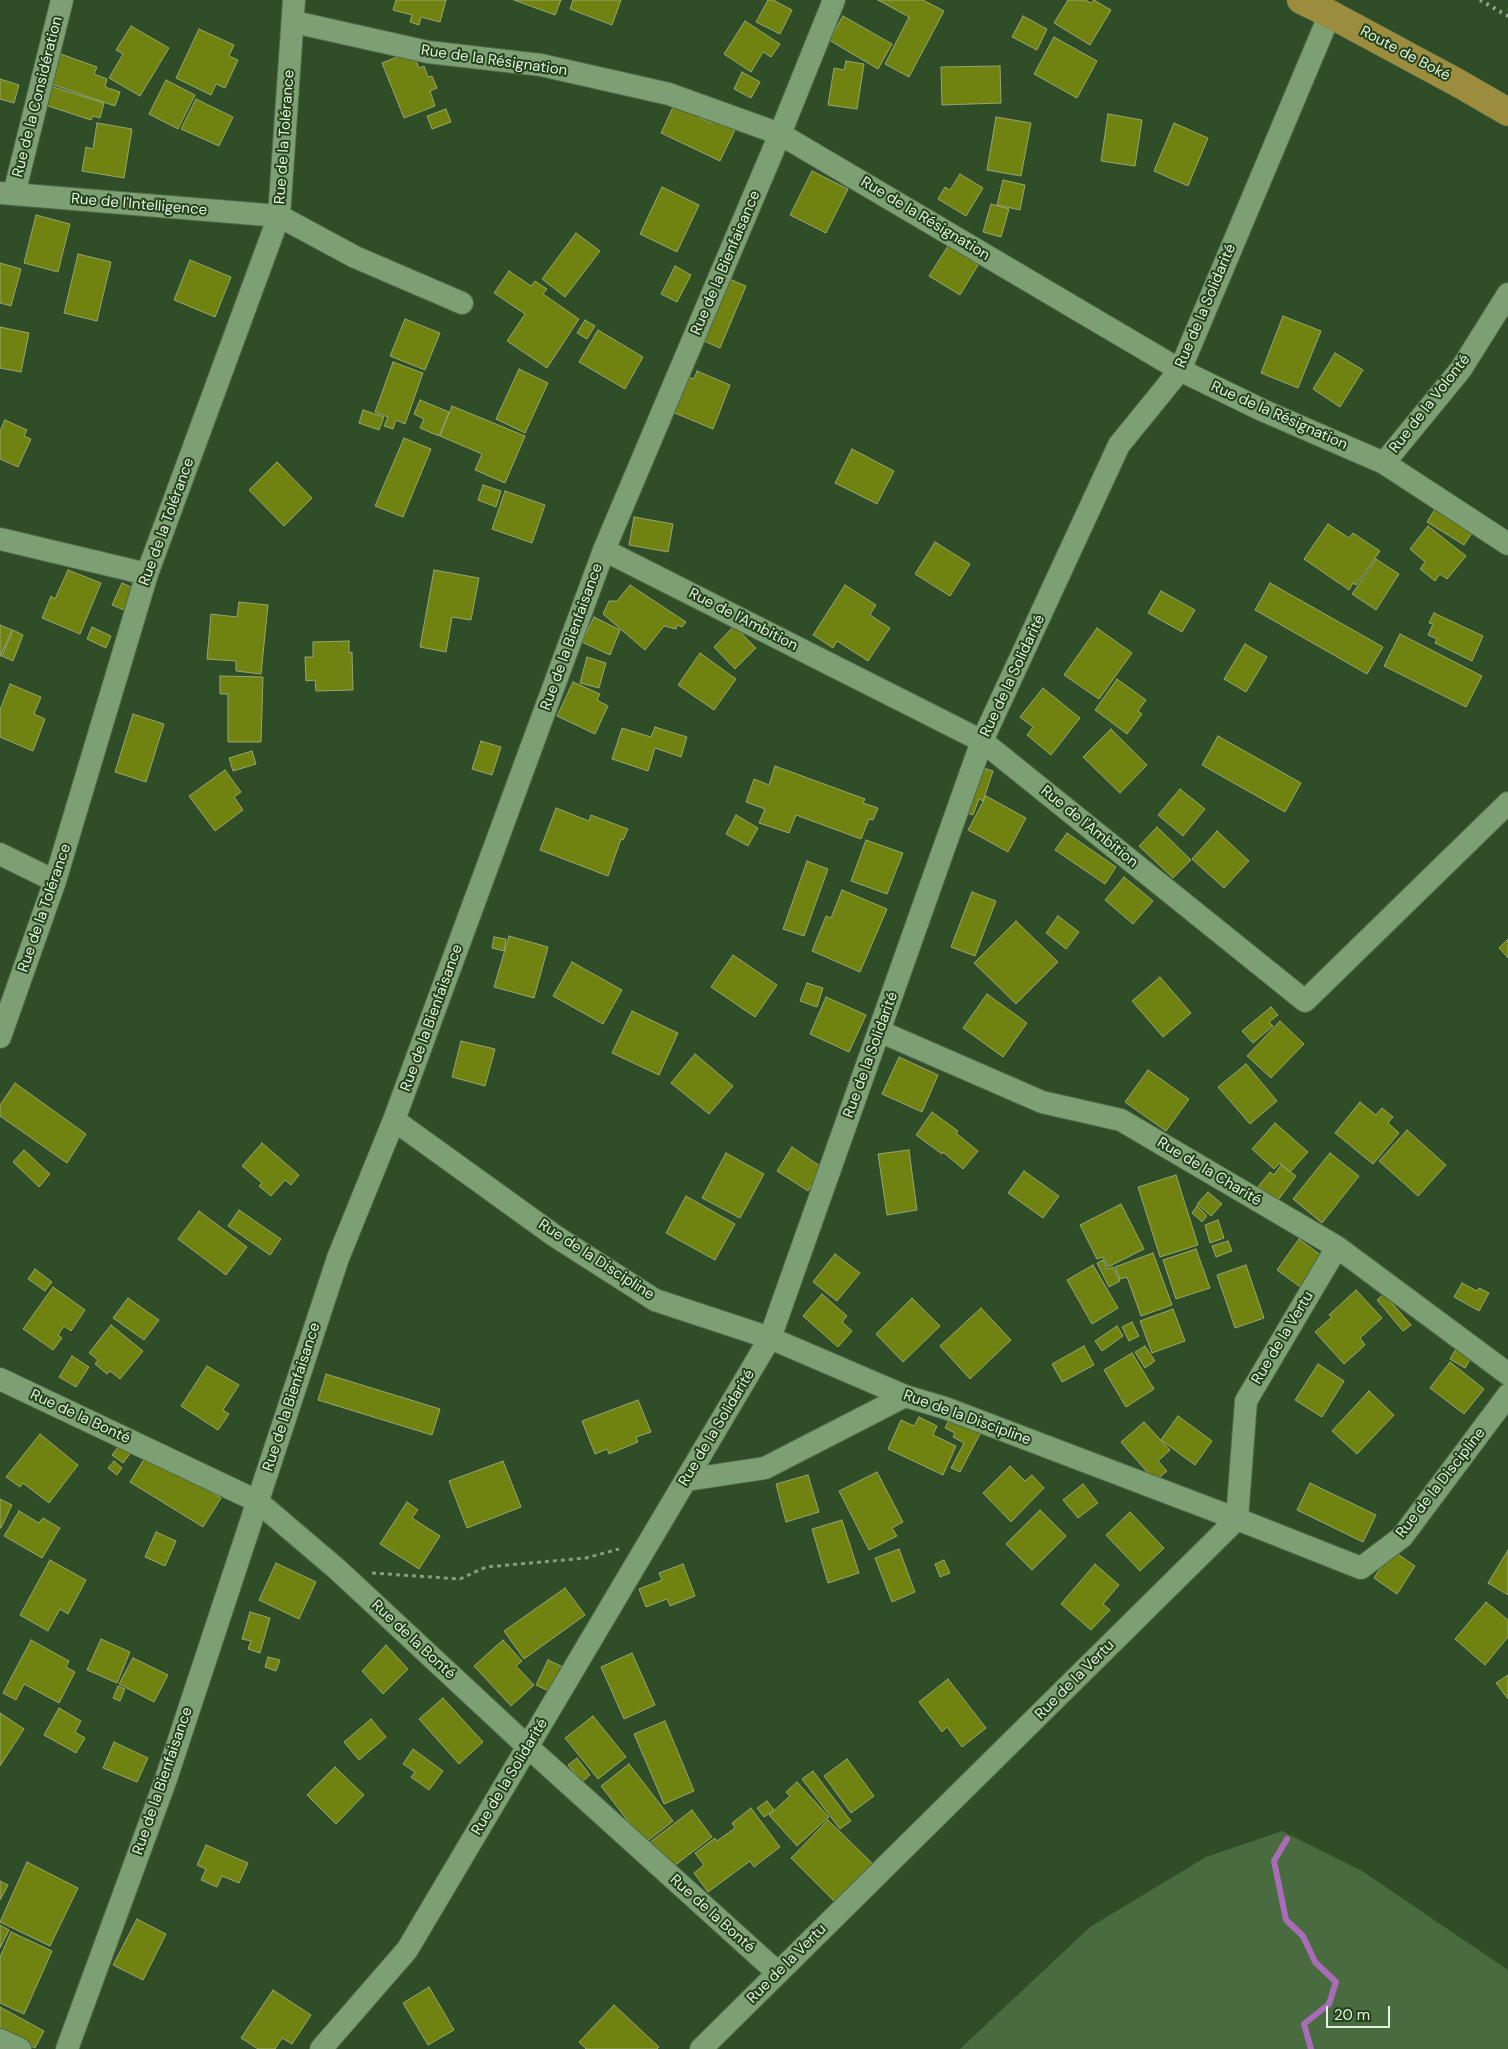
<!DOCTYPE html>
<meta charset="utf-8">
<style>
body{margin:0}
#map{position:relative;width:1508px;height:2049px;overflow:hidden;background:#2f4d27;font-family:"DM Sans",sans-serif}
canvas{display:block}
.scale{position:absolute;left:1326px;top:2006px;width:64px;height:22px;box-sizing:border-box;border:2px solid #e2f4dd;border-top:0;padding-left:6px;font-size:15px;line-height:18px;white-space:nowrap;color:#e2f4dd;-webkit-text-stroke:4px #24421c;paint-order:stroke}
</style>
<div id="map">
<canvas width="1508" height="2049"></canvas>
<div class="scale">20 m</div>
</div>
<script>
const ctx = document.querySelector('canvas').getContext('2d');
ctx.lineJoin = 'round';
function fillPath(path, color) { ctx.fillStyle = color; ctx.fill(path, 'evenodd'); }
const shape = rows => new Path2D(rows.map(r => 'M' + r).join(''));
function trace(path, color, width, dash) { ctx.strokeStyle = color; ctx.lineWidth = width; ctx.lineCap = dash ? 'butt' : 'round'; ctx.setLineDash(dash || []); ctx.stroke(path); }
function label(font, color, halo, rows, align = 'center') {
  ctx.font = font + ' "DM Sans",sans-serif'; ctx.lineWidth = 4; ctx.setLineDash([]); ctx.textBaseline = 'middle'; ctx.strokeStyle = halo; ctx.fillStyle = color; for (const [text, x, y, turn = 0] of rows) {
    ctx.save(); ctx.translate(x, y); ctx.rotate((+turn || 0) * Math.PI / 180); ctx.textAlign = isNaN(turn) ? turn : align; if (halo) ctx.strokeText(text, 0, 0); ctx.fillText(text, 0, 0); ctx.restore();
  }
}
fillPath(shape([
 [1282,1831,1362,1871,1508,1970,1508,2049,960,2049,1090,1927,1206,1857]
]), '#486c3f');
trace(shape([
 [1287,1839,1274,1861,1286,1920,1303,1936,1315,1962,1336,1982,1329,2004,1304,2024,1311,2049]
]), '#aa6cb9', 6);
const building = shape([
 [396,0,446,0,440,22,421,17,419,25,410,22,412,15,393,10,396,0],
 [514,0,561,0,555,15,514,0],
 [573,0,621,0,612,25,570,9,573,0],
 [768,0,773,0,792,10,780,34,756,22,768,0],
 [878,0,923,0,944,11,909,77,885,64,909,17,878,0],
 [1068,0,1085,0,1091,3,1094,0,1111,10,1090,45,1054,23,1068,0],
 [843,16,892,44,878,69,829,40,843,16],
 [1023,16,1047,29,1037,50,1012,37,1023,16],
 [745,21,780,44,771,57,763,52,751,72,724,54,745,21],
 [131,26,169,48,140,96,109,78,123,54,116,50,131,26],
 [199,29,234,45,229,56,238,60,225,88,216,84,211,95,176,78,199,29],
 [1054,37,1097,61,1077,98,1034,74,1054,37],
 [412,51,419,68,424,66,428,77,432,76,437,88,430,91,435,106,404,118,382,63,412,51],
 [58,53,97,67,94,74,107,79,105,87,120,92,115,106,48,83,58,53],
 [846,61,864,64,857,109,828,105,834,68,844,70,846,61],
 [1000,66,1001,103,942,105,941,67,1000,66],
 [742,72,760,82,751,98,734,89,742,72],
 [0,79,19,85,14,103,0,99,0,79],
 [166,80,195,95,178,129,149,114,166,80],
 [50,86,104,103,100,118,93,116,91,120,45,105,50,86],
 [196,99,233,117,219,146,181,129,196,99],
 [674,105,711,123,713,117,736,128,720,161,661,133,674,105],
 [446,109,451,122,432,129,427,116,446,109],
 [1108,114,1142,120,1135,166,1101,161,1108,114],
 [996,117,1031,123,1021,176,987,170,996,117],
 [97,123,132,129,124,178,82,171,86,147,93,149,97,123],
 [1174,123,1208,138,1188,186,1154,171,1174,123],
 [812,171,848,189,826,233,790,215,812,171],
 [960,174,983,188,966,216,938,199,945,187,950,190,960,174],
 [1003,180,1025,185,1020,210,997,205,1003,180],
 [662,187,699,205,677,252,640,234,662,187],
 [991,204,1009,209,1001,237,983,232,991,204],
 [36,215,70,224,58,272,24,263,36,215],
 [576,233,600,251,565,297,542,279,576,233],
 [953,238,970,259,978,265,960,295,929,276,953,238],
 [78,254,111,262,97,321,64,313,78,254],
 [190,260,231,277,215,317,174,300,190,260],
 [0,263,21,269,11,306,0,303,0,263],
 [675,266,691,275,677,302,661,294,675,266],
 [509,271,531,286,535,281,547,289,543,294,579,319,547,368,507,341,525,314,494,293,509,271],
 [722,276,746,286,720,348,695,337,722,276],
 [1283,316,1321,331,1298,388,1261,373,1283,316],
 [405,319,440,333,425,370,390,356,405,319],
 [585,320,595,326,587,339,577,333,585,320],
 [0,327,29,333,21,372,0,368,0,327],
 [598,330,643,357,625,389,579,362,598,330],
 [1335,353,1363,370,1340,407,1313,389,1335,353],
 [393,362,423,373,405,424,396,420,393,429,384,426,388,417,375,412,393,362],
 [519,369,548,383,525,433,496,419,519,369],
 [697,371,730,385,713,429,670,411,684,375,694,379,697,371],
 [420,400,449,412,439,436,420,428,424,419,414,414,420,400],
 [452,406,525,436,505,483,475,470,482,454,440,436,452,406],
 [363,410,384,417,379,430,359,423,363,410],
 [5,420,27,430,24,436,31,439,18,467,0,459,0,431,5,420],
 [404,438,431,449,403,517,375,506,404,438],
 [852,449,894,471,877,504,835,483,852,449],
 [277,462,312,498,284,526,249,490,277,462],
 [483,485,501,491,496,507,478,500,483,485],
 [505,491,545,505,532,543,492,529,505,491],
 [1435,509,1472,533,1464,545,1427,522,1435,509],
 [634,517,673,524,668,552,629,545,634,517],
 [1328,524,1349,538,1353,533,1380,551,1356,585,1353,583,1349,590,1304,559,1328,524],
 [1428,526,1466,556,1447,579,1440,574,1435,581,1420,569,1425,562,1410,549,1428,526],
 [935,542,970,564,950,596,915,574,935,542],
 [1376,559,1399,574,1376,610,1352,594,1376,559],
 [68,570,101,583,80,634,42,618,51,596,55,599,68,570],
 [434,570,479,578,471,620,452,617,446,652,420,647,434,570],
 [122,583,133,588,124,610,112,605,122,583],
 [1270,583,1383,647,1367,674,1255,610,1270,583],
 [630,585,686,622,682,627,677,625,676,629,664,626,645,650,603,614,609,601,617,601,630,585],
 [845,585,876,605,870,615,890,628,868,661,837,641,833,648,813,635,845,585],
 [1161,591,1195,610,1182,632,1148,613,1161,591],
 [239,602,268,605,261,674,236,671,236,661,207,659,211,614,237,617,239,602],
 [1434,613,1483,636,1472,661,1435,643,1437,639,1428,635,1433,624,1429,623,1434,613],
 [594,617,620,630,610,655,582,642,594,617],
 [0,625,12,630,0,657,0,625],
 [734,626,756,648,735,669,714,647,734,626],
 [92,627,111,636,106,648,87,639,92,627],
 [1097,628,1132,653,1099,699,1064,675,1097,628],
 [13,630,23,635,13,661,2,656,13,630],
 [1400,634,1482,676,1466,707,1384,666,1400,634],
 [349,641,349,653,352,652,353,690,316,691,315,680,306,681,305,657,313,657,313,642,349,641],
 [1245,644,1267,657,1246,692,1224,679,1245,644],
 [700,653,736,679,714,710,678,685,700,653],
 [587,657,606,663,599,688,580,683,587,657],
 [220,676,263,677,261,742,228,742,228,694,220,694,220,676],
 [1117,679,1146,700,1138,711,1142,714,1127,734,1095,710,1117,679],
 [573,682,600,694,597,700,608,706,595,734,557,716,573,682],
 [10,684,41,697,34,714,45,719,33,751,0,737,0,710,10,684],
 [1043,688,1080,718,1051,755,1027,735,1033,727,1020,717,1043,688],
 [133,714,164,724,146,782,115,772,133,714],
 [655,727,687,737,681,757,655,748,648,771,612,759,622,728,651,737,655,727],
 [1111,729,1147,765,1120,793,1083,757,1111,729],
 [1218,736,1301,783,1285,812,1202,765,1218,736],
 [481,741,501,747,492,775,472,769,481,741],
 [252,751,256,764,233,771,229,758,252,751],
 [775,766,865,799,863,803,878,808,873,820,869,819,861,839,796,815,789,833,759,823,765,809,746,802,754,779,769,785,775,766],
 [977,766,993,771,983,801,979,799,973,815,961,811,977,766],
 [225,770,241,792,234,797,243,810,215,831,189,796,225,770],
 [1180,789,1205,809,1183,836,1158,815,1180,789],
 [986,796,1026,818,1008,852,968,830,986,796],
 [556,808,589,821,591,815,628,829,623,840,621,839,608,876,540,850,556,808],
 [736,815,758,828,748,846,726,834,736,815],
 [1157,827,1191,860,1173,878,1139,846,1157,827],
 [1217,831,1249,861,1224,888,1192,859,1217,831],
 [1067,833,1116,867,1105,884,1055,850,1067,833],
 [866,840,903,853,887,894,851,881,866,840],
 [807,861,828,869,804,936,783,929,807,861],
 [1124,877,1153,901,1133,924,1105,900,1124,877],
 [842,890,887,909,860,972,812,951,826,916,831,918,842,890],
 [972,892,996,901,975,956,951,947,972,892],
 [1058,916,1079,932,1066,949,1046,933,1058,916],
 [1016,921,1058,962,1016,1004,974,963,1016,921],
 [509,936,548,947,534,998,494,987,509,936],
 [494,937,506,939,504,951,492,948,494,937],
 [1508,939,1508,958,1499,948,1508,939],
 [733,955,777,985,755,1017,711,987,733,955],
 [572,962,622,990,603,1024,553,996,572,962],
 [1160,977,1191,1013,1163,1037,1132,1001,1160,977],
 [807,983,823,988,817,1007,800,1001,807,983],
 [987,994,1027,1023,1003,1057,963,1028,987,994],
 [826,997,866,1015,849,1052,810,1034,826,997],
 [1271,1007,1278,1015,1269,1022,1273,1026,1253,1043,1242,1031,1271,1007],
 [632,1011,678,1033,659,1075,612,1053,632,1011],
 [1280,1021,1304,1044,1271,1078,1247,1056,1280,1021],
 [461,1041,495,1049,485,1086,452,1077,461,1041],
 [695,1054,733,1086,709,1114,671,1083,695,1054],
 [899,1057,938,1075,922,1112,882,1094,899,1057],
 [1246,1064,1277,1101,1250,1124,1218,1087,1246,1064],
 [1148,1070,1189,1099,1166,1131,1125,1102,1148,1070],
 [15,1083,86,1134,67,1163,0,1116,0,1105,15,1083],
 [1360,1102,1376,1115,1382,1108,1393,1117,1388,1123,1399,1133,1373,1164,1335,1133,1360,1102],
 [932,1112,958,1131,956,1133,978,1151,963,1169,943,1152,942,1154,916,1135,932,1112],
 [1275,1123,1308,1152,1290,1172,1280,1163,1274,1169,1252,1149,1275,1123],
 [1407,1130,1446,1165,1418,1196,1379,1161,1407,1130],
 [262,1143,299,1175,291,1185,285,1180,271,1196,259,1186,262,1183,242,1166,262,1143],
 [792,1147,823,1168,808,1191,777,1171,792,1147],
 [24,1150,50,1174,39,1187,13,1162,24,1150],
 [909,1150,917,1210,887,1215,878,1154,909,1150],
 [726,1153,764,1174,740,1218,702,1198,726,1153],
 [1330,1153,1359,1176,1322,1223,1293,1199,1330,1153],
 [1281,1165,1296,1176,1276,1203,1257,1188,1270,1172,1274,1175,1281,1165],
 [1024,1171,1059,1196,1043,1218,1008,1193,1024,1171],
 [1176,1175,1198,1245,1160,1257,1138,1187,1176,1175],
 [1208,1192,1222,1204,1211,1216,1197,1204,1208,1192],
 [686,1196,735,1224,715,1260,666,1233,686,1196],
 [1121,1204,1144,1249,1108,1267,1103,1257,1097,1259,1080,1225,1121,1204],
 [1197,1206,1207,1216,1202,1222,1192,1213,1197,1206],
 [239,1210,281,1239,270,1255,228,1226,239,1210],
 [199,1211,247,1247,226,1275,178,1239,199,1211],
 [1218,1220,1224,1238,1210,1243,1205,1225,1218,1220],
 [1299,1239,1325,1258,1303,1289,1277,1270,1299,1239],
 [1228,1241,1232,1251,1216,1257,1212,1246,1228,1241],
 [1196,1249,1210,1288,1176,1299,1163,1260,1196,1249],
 [1153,1253,1172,1305,1141,1316,1127,1277,1120,1279,1115,1267,1153,1253],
 [835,1254,860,1273,837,1301,813,1282,835,1254],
 [1103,1260,1107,1269,1113,1267,1120,1281,1109,1287,1097,1263,1103,1260],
 [1093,1265,1118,1308,1092,1324,1067,1280,1093,1265],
 [1246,1265,1264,1318,1235,1328,1217,1275,1246,1265],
 [35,1269,52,1282,45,1291,28,1279,35,1269],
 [1462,1283,1477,1291,1479,1288,1489,1293,1479,1311,1454,1297,1462,1283],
 [53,1287,85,1310,71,1331,64,1326,58,1335,62,1338,53,1350,23,1329,53,1287],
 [1356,1290,1382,1318,1360,1338,1365,1345,1344,1364,1315,1332,1332,1317,1329,1315,1356,1290],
 [822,1294,847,1316,842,1322,852,1331,838,1347,803,1316,822,1294],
 [1384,1294,1411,1325,1403,1331,1377,1300,1384,1294],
 [128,1298,159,1320,144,1340,113,1318,128,1298],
 [912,1298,940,1326,903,1362,876,1334,912,1298],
 [981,1308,1011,1340,970,1379,940,1346,981,1308],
 [1173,1309,1185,1341,1152,1353,1140,1321,1173,1309],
 [1132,1322,1139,1336,1129,1341,1122,1327,1132,1322],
 [111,1325,143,1351,120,1379,110,1371,107,1374,95,1364,98,1360,89,1353,111,1325],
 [1117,1326,1123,1336,1102,1351,1095,1341,1117,1326],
 [1084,1346,1094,1365,1062,1382,1052,1364,1084,1346],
 [1145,1346,1155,1361,1145,1368,1135,1352,1145,1346],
 [1456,1349,1471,1358,1465,1368,1450,1359,1456,1349],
 [1132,1353,1154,1389,1126,1407,1104,1370,1132,1353],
 [72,1356,89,1367,76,1387,59,1377,72,1356],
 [1450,1362,1484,1389,1464,1414,1430,1388,1450,1362],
 [1318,1364,1344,1381,1322,1417,1295,1400,1318,1364],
 [207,1366,239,1385,223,1410,229,1414,218,1430,181,1406,207,1366],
 [326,1374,440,1409,432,1435,318,1400,326,1374],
 [1369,1391,1394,1415,1357,1454,1332,1431,1369,1391],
 [638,1400,651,1432,636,1437,638,1442,609,1454,607,1449,595,1454,582,1421,638,1400],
 [951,1416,981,1432,960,1472,951,1468,964,1443,953,1437,955,1433,945,1428,951,1416],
 [1178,1416,1212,1441,1195,1465,1161,1440,1178,1416],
 [919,1417,937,1426,933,1435,956,1446,943,1475,888,1449,901,1420,914,1426,919,1417],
 [1144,1422,1170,1450,1158,1461,1167,1471,1155,1481,1121,1442,1144,1422],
 [40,1434,78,1465,49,1503,23,1483,20,1487,6,1477,40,1434],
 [122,1442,132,1451,123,1463,112,1455,122,1442],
 [148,1453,221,1498,203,1527,130,1482,148,1453],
 [114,1461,122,1468,117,1475,108,1468,114,1461],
 [503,1461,521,1507,467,1528,449,1481,503,1461],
 [1010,1466,1025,1481,1032,1475,1044,1488,1011,1522,983,1493,1010,1466],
 [877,1472,903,1522,892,1528,897,1536,869,1550,839,1491,877,1472],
 [808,1475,819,1512,786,1522,776,1484,808,1475],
 [1310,1483,1376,1515,1363,1542,1297,1510,1310,1483],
 [1083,1484,1098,1503,1078,1518,1063,1500,1083,1484],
 [0,1499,12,1505,1,1528,0,1528,0,1499],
 [407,1502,418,1510,412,1518,440,1536,419,1569,380,1544,407,1502],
 [1040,1510,1066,1536,1032,1570,1006,1544,1040,1510],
 [19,1511,39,1523,43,1518,60,1528,42,1558,4,1536,19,1511],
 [1130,1512,1164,1548,1140,1571,1106,1535,1130,1512],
 [842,1520,859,1573,828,1583,812,1529,842,1520],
 [156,1532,176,1541,165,1566,145,1557,156,1532],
 [899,1549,915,1592,892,1602,875,1558,899,1549],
 [1392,1550,1415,1566,1397,1594,1374,1578,1392,1550],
 [1508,1550,1508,1595,1488,1583,1508,1550],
 [50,1560,86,1580,68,1614,60,1609,48,1631,20,1615,50,1560],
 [944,1560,950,1573,940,1577,935,1564,944,1560],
 [276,1563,316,1582,299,1619,259,1600,276,1563],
 [683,1564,695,1596,670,1606,667,1599,646,1607,639,1589,662,1580,659,1573,683,1564],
 [1095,1564,1119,1585,1103,1604,1110,1610,1091,1630,1061,1604,1095,1564],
 [565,1588,585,1615,524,1659,504,1631,565,1588],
 [1486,1602,1508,1620,1508,1637,1485,1665,1455,1639,1486,1602],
 [250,1612,270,1618,260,1653,248,1649,251,1641,242,1639,250,1612],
 [101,1639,130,1652,117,1683,87,1670,101,1639],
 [31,1640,69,1661,66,1667,75,1672,59,1703,24,1684,16,1700,3,1693,31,1640],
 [503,1640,522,1661,516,1666,534,1685,511,1706,474,1666,503,1640],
 [386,1645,408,1669,383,1694,362,1671,386,1645],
 [632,1653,655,1705,624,1719,601,1667,632,1653],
 [268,1657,280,1660,276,1671,265,1667,268,1657],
 [133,1658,168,1675,154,1702,119,1684,133,1658],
 [548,1660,563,1667,551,1692,536,1685,548,1660],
 [1508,1675,1508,1699,1496,1683,1508,1675],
 [948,1679,986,1728,962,1747,947,1727,942,1732,919,1702,948,1679],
 [118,1686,125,1689,120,1701,113,1698,118,1686],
 [443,1698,483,1742,459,1764,419,1719,443,1698],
 [59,1708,81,1721,75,1732,85,1738,76,1753,44,1735,59,1708],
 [0,1713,24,1729,0,1766,0,1713],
 [593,1716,626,1757,598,1779,565,1738,593,1716],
 [371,1719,386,1737,359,1760,344,1742,371,1719],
 [665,1721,694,1791,664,1804,634,1734,665,1721],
 [114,1742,148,1758,137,1782,103,1768,114,1742],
 [413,1749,443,1771,429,1790,411,1777,415,1772,403,1764,413,1749],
 [577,1758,590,1775,582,1782,568,1765,577,1758],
 [847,1759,874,1796,851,1813,824,1776,847,1759],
 [629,1764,673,1821,645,1843,601,1786,629,1764],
 [335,1767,364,1795,336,1824,307,1795,335,1767],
 [813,1771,851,1821,840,1829,802,1779,813,1771],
 [797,1782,829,1817,797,1846,769,1815,790,1796,786,1792,797,1782],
 [767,1801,774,1810,764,1817,757,1808,767,1801],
 [751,1808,780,1847,754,1867,750,1861,708,1892,694,1873,704,1865,695,1853,715,1838,717,1841,735,1828,732,1823,751,1808],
 [692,1810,712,1837,670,1869,649,1843,692,1810],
 [828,1820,875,1866,837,1904,791,1858,828,1820],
 [206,1845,248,1863,239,1883,222,1876,217,1887,201,1880,206,1869,197,1865,206,1845],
 [27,1862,78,1888,50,1946,0,1922,27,1862],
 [0,1881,8,1885,0,1900,0,1881],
 [137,1919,166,1934,143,1980,113,1965,137,1919],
 [0,1925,9,1930,0,1948,0,1925],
 [11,1932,52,1951,24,2014,0,2003,0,1957,11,1932],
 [429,1987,454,2030,428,2045,403,2003,429,1987],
 [273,1990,311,2015,292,2044,282,2038,275,2049,258,2049,241,2038,273,1990],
 [614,2005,659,2047,657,2049,586,2049,579,2042,614,2005],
 [0,2007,44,2031,35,2048,0,2029,0,2007]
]);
fillPath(building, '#708310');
trace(building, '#98a572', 1);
const minor = shape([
 [294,22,428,52,541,65,669,94,780,134,1180,370,1262,410,1384,463,1508,544],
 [0,193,279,216,355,257,462,303],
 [14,194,62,0],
 [1384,463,1461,369,1508,294],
 [0,539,147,574],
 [604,550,982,741,1305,1001,1508,803],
 [0,854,55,881],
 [879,1031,1042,1102,1121,1120,1337,1247,1508,1374],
 [0,1037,55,881,147,574,279,216,294,0],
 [394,1120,555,1236,655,1300,770,1338,905,1396,945,1408,1237,1519,1361,1568,1402,1537,1508,1395],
 [0,1379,257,1501,338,1570,528,1747,778,1973],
 [686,1480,765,1468,905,1396],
 [0,2040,20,2049],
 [67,2049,166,1779,338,1258,394,1120,604,550,780,134,834,0],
 [321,2049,407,1950,770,1338,982,741,1119,445,1180,370,1330,14],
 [701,2049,1237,1519,1246,1401,1337,1247]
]);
const major = shape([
 [1301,0,1330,14,1458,83,1508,112]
]);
trace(minor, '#4e6947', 24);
trace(major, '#4e6947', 29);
trace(shape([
 [372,1573,460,1579,486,1567,586,1558,619,1549]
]), '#869e7f', 3, [4, 4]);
trace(minor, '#7d9f74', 22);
trace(major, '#9c8c3d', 28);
trace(shape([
 [1480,0,1508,16]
]), '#92aa8c', 4, [2.5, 5]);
label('15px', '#e2f4dd', '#24421c', [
 ["Route de Boké",1405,54,28],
 ["Rue de la Résignation",494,61,8],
 ["Rue de la Considération",38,97,-76],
 ["Rue de la Tolérance",285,137,-86],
 ["Rue de l'Intelligence",139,205,5],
 ["Rue de la Résignation",925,219,31],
 ["Rue de la Bienfaisance",726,263,-67],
 ["Rue de la Solidarité",1206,306,-67],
 ["Rue de la Volonté",1430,404,-52],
 ["Rue de la Résignation",1279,416,24],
 ["Rue de la Tolérance",167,522,-70],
 ["Rue de l'Ambition",743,620,27],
 ["Rue de la Bienfaisance",572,637,-70],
 ["Rue de la Solidarité",1013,676,-65],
 ["Rue de l'Ambition",1089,827,39],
 ["Rue de la Tolérance",45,908,-71],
 ["Rue de la Bienfaisance",432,1018,-70],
 ["Rue de la Solidarité",871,1055,-70],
 ["Rue de la Charité",1209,1172,31],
 ["Rue de la Discipline",596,1260,33],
 ["Rue de la Vertu",1283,1338,-59],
 ["Rue de la Bienfaisance",292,1397,-72],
 ["Rue de la Bonté",80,1417,25],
 ["Rue de la Discipline",967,1418,20],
 ["Rue de la Solidarité",717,1428,-59],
 ["Rue de la Discipline",1441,1483,-52],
 ["Rue de la Bonté",413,1640,43],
 ["Rue de la Vertu",1075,1680,-45],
 ["Rue de la Solidarité",510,1777,-59],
 ["Rue de la Bienfaisance",163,1781,-71],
 ["Rue de la Bonté",712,1914,42],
 ["Rue de la Vertu",787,1964,-45]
]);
</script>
